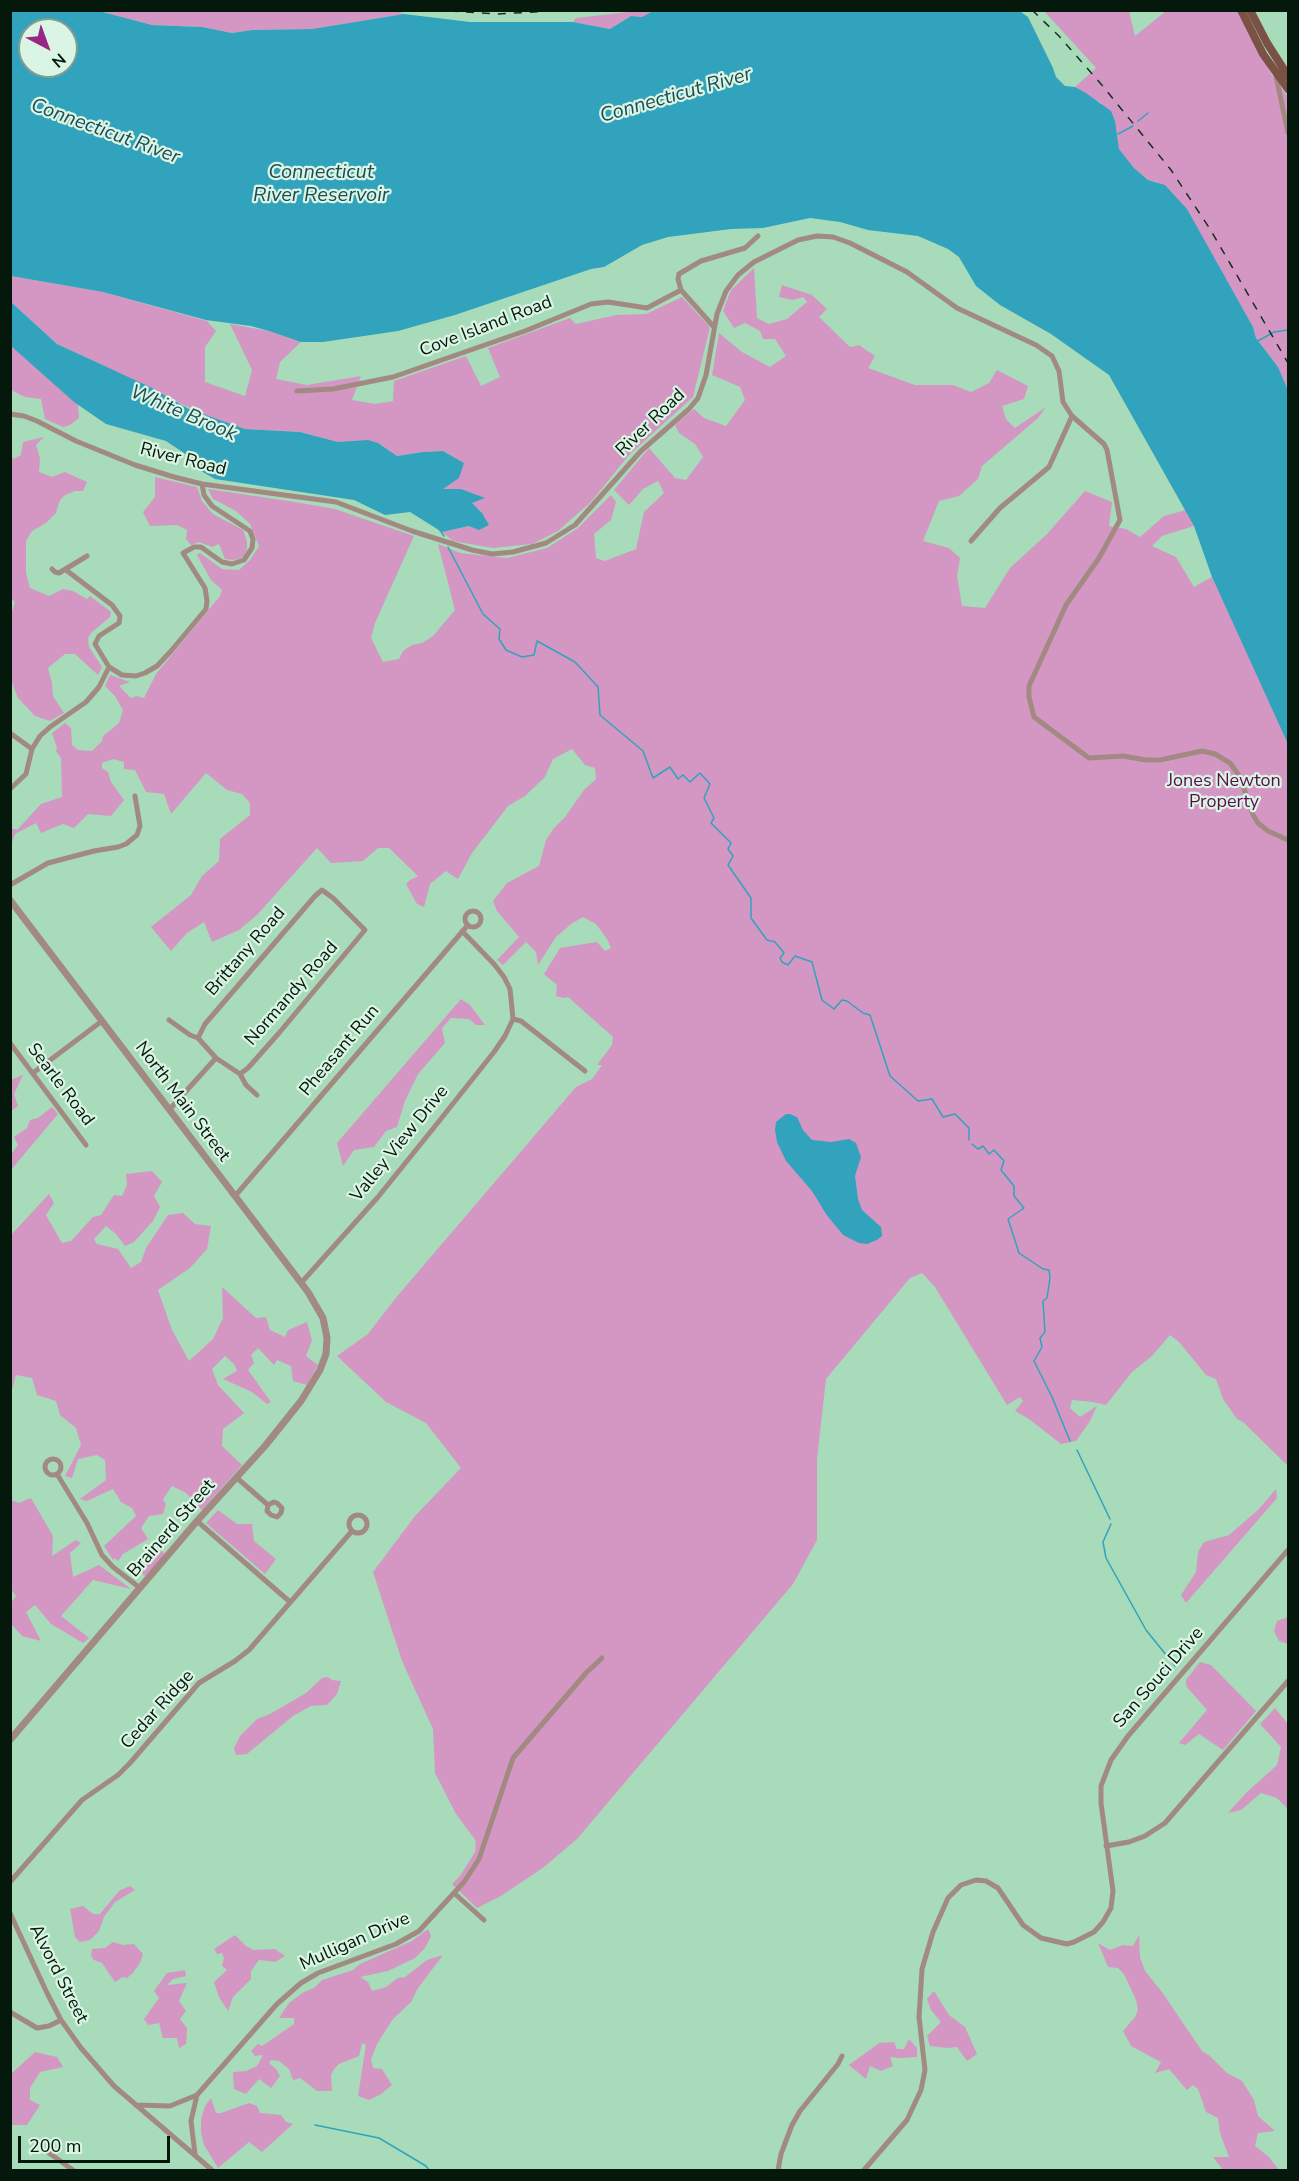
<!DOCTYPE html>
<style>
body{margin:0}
#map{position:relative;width:1299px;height:2181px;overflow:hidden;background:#a7dbba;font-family:"Nunito Sans",sans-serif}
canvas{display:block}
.frame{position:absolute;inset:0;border:12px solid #04180c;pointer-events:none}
.north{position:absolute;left:18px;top:18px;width:60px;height:60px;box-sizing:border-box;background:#dbf5e4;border:2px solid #859d8e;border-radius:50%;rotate:139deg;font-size:16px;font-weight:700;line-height:24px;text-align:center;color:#04180c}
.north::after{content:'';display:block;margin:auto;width:21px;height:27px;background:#982684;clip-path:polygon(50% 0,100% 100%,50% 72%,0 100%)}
.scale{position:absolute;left:18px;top:2136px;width:152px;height:27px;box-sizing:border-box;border:3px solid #04180c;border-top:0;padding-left:8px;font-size:18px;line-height:21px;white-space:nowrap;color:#04180c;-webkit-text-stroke:4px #dbf5e4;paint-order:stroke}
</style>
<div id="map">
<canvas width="1299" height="2181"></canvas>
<div class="frame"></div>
<div class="north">N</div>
<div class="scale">200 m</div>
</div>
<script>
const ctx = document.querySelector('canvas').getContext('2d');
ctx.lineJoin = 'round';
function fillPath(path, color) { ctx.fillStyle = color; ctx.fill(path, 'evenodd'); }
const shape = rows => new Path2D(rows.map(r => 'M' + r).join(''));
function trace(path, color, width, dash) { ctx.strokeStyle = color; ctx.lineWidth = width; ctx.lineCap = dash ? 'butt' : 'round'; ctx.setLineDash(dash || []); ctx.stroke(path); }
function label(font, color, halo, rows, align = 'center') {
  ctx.font = font + ' "Nunito Sans",sans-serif'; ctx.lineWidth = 4.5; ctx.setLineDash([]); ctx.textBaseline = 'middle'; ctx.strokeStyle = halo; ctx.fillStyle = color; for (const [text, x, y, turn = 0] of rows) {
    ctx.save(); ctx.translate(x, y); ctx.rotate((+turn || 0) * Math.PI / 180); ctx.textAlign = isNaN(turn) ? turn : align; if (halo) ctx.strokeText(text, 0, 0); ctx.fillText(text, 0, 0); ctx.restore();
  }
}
fillPath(shape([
 [395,10,404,14,312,29,252,30,232,33,202,27,152,25,99,11],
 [637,11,655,11,642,17,631,16,610,29,573,22,576,18],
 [1044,11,1129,11,1135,36,1166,11,1245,11,1270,72,1288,97,1288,390,1278,367,1256,338,1253,327,1209,251,1157,182,1148,180,1134,168,1118,149,1117,134,1101,103,1075,87,1096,68],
 [754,268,757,318,769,324,787,319,807,302,803,297,793,300,779,297,782,285,812,295,827,309,819,317,850,347,859,345,875,356,868,368,915,385,953,385,971,392,989,383,997,370,1028,386,1024,399,1002,406,1006,419,1015,428,1046,407,1038,418,982,466,978,479,959,496,939,501,923,541,949,548,960,558,957,576,962,606,985,608,1010,568,1047,534,1085,491,1112,502,1109,526,1126,529,1140,537,1164,516,1186,510,1194,526,1162,536,1152,546,1176,557,1194,587,1212,577,1260,681,1288,682,1288,1466,1243,1422,1237,1419,1223,1399,1216,1379,1206,1375,1179,1342,1170,1335,1152,1356,1132,1372,1106,1405,1093,1402,1072,1400,1070,1408,1080,1417,1097,1406,1090,1421,1076,1441,1061,1444,1029,1419,1015,1411,1023,1401,1020,1397,1007,1405,935,1287,922,1273,910,1278,826,1379,817,1459,817,1540,793,1584,577,1839,544,1867,501,1896,477,1908,452,1884,460,1876,475,1852,476,1841,456,1814,435,1773,433,1729,402,1661,373,1572,415,1516,461,1468,426,1423,386,1402,337,1356,368,1334,394,1300,576,1087,592,1079,602,1065,597,1065,612,1045,613,1037,568,997,563,998,556,996,557,985,544,974,560,948,597,942,605,951,611,948,607,939,596,924,583,917,571,924,556,937,538,965,536,952,526,942,503,965,497,960,519,937,497,911,493,901,507,883,539,866,546,840,554,828,565,817,584,790,596,779,595,768,585,765,572,749,553,759,545,777,525,796,508,806,472,853,458,879,446,871,430,884,424,907,417,904,406,884,410,880,418,876,389,848,378,848,363,861,331,863,317,848,257,915,239,930,212,942,204,922,187,933,171,951,151,927,191,895,202,876,219,861,220,839,250,815,250,803,242,794,227,790,206,773,171,814,164,794,146,792,135,770,124,769,124,762,113,759,102,763,102,768,108,772,111,782,124,800,111,816,88,814,74,828,63,824,41,833,36,823,15,834,11,845,11,828,17,830,41,804,62,797,61,758,56,751,57,748,52,733,65,723,71,728,72,745,78,750,92,751,102,741,103,736,119,723,123,710,115,696,105,686,110,675,130,682,119,686,131,698,137,696,144,698,156,674,220,596,222,590,211,580,197,555,200,553,222,569,239,570,250,560,259,546,250,524,236,511,213,499,208,489,295,502,335,509,414,536,375,623,371,638,383,662,399,659,403,651,412,645,422,643,433,636,455,610,438,544,460,553,507,558,547,548,578,528,611,495,616,502,611,520,594,534,596,558,605,561,636,549,644,512,664,493,658,481,643,489,629,505,614,490,649,448,675,478,686,480,703,457,695,444,679,433,675,425,694,409,704,418,726,426,745,400,740,387,712,375,719,333,742,352,770,367,786,356,775,339,763,339,760,331,745,323,734,328,723,311,731,290],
 [11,276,103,292,207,321,216,331,205,347,205,382,245,396,252,370,230,324,269,331,301,342,280,362,276,379,307,385,361,376,352,400,375,404,393,401,394,381,466,356,481,386,500,377,488,348,570,318,576,324,616,315,646,314,682,297,710,327,693,397,629,455,591,502,558,531,532,544,493,548,453,541,442,532,469,526,482,513,471,503,484,498,442,489,464,463,443,451,423,452,397,456,378,443,338,442,300,432,245,429,211,418,57,344,11,302],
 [11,345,78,405,79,418,70,425,63,427,45,419,41,399,25,397,11,390],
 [44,437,36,445,40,458,39,472,52,477,65,472,87,482,83,491,75,491,65,495,60,500,56,513,46,523,32,531,26,541,26,573,30,588,49,596,63,589,73,591,87,599,90,596,111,612,110,617,91,633,88,638,89,647,102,667,98,675,75,654,65,654,48,668,52,683,53,696,64,713,50,721,35,716,18,698,10,678,11,615,15,602,10,597,11,456,14,459,21,455,23,442],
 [155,477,197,487,202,501,213,514,243,530,247,541,247,550,243,557,235,560,225,559,219,544,212,547,199,542,191,545,186,539,187,530,177,525,150,526,143,512,155,497],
 [461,999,470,1005,485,1025,476,1025,469,1019,451,1018,442,1028,445,1043,418,1074,405,1101,397,1127,386,1131,374,1147,354,1150,343,1166,337,1143],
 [23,1075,14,1094,18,1106,11,1111,11,1080],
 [52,1107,58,1114,11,1170,11,1154,18,1145,14,1137,27,1128,30,1120,38,1118],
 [152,1171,162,1182,154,1196,160,1207,153,1221,134,1242,125,1246,116,1234,106,1226,94,1239,97,1244,118,1249,131,1268,141,1262,146,1248,168,1215,183,1213,195,1224,211,1226,207,1249,190,1268,158,1290,172,1330,189,1361,213,1339,223,1318,222,1287,256,1318,266,1317,270,1330,285,1337,288,1330,307,1322,312,1340,306,1356,318,1365,307,1385,293,1381,291,1366,277,1360,274,1365,258,1348,251,1355,254,1363,248,1370,271,1402,267,1404,252,1392,223,1379,237,1371,234,1364,225,1356,212,1369,218,1385,244,1413,223,1429,222,1446,242,1465,202,1510,186,1493,172,1486,163,1499,166,1504,163,1514,149,1516,141,1528,148,1539,123,1554,118,1561,115,1558,113,1560,104,1546,136,1516,132,1508,121,1502,113,1489,87,1501,80,1499,106,1480,105,1460,97,1455,78,1459,72,1478,65,1476,81,1445,76,1428,60,1415,56,1401,37,1395,32,1378,16,1375,11,1393,11,1235,49,1194,54,1203,46,1215,62,1243,71,1241,93,1217,101,1215,114,1195,122,1196,127,1185,126,1174],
 [1276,1489,1277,1498,1186,1603,1181,1595,1196,1572,1198,1552,1204,1542,1229,1535,1258,1510],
 [31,1498,53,1536,52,1556,76,1540,81,1543,70,1553,73,1577,99,1565,131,1589,93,1580,61,1616,89,1638,83,1643,51,1624,35,1605,26,1612,41,1641,22,1636,11,1624,11,1603,16,1596,11,1589,11,1500,19,1503],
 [218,1510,237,1524,252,1524,254,1541,276,1559,265,1574,206,1523],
 [157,1547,165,1554,146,1577,137,1569],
 [1288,1617,1288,1644,1279,1641,1274,1631,1277,1621],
 [1200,1662,1211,1665,1256,1711,1223,1750,1199,1734,1185,1745,1179,1743,1207,1710,1186,1686,1186,1680],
 [328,1677,332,1680,341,1681,337,1694,327,1705,311,1706,293,1716,247,1754,236,1755,234,1748,240,1736,257,1719,270,1714,306,1693,322,1678],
 [1275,1708,1288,1724,1288,1809,1277,1798,1261,1793,1241,1810,1228,1813,1247,1792,1277,1765,1281,1747,1260,1724],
 [130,1886,135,1890,115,1902,104,1917,99,1931,90,1940,80,1942,75,1937,70,1909,83,1906,93,1914,100,1914,119,1891],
 [428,1929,431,1936,425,1948,415,1958,388,1971,360,1977,368,1982,372,1991,386,1987,398,1978,405,1977,427,1960,443,1955,418,1988,411,2002,393,2019,377,2044,371,2059,373,2068,382,2069,392,2085,381,2094,369,2100,358,2096,366,2045,362,2043,359,2056,339,2064,334,2069,331,2075,332,2091,317,2091,300,2078,293,2080,289,2069,279,2061,271,2060,269,2063,276,2069,280,2076,271,2088,259,2079,246,2094,234,2089,233,2072,246,2071,257,2066,263,2055,255,2056,251,2051,258,2044,262,2046,294,2024,294,2018,279,2018,289,2003,304,1992,314,1988,322,1980,353,1970,360,1964,412,1941],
 [235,1935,246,1946,254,1950,275,1949,285,1956,275,1962,259,1960,251,1971,251,1979,233,1997,228,2011,219,1997,214,1982,227,1970,222,1966,224,1958,222,1953,217,1954,214,1949],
 [1139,1935,1140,1957,1145,1971,1162,1992,1202,2051,1210,2056,1227,2073,1242,2081,1254,2100,1258,2116,1275,2131,1258,2133,1255,2146,1269,2157,1279,2170,1223,2170,1213,2157,1229,2157,1220,2133,1218,2118,1206,2112,1198,2089,1193,2085,1187,2090,1169,2069,1155,2073,1161,2062,1131,2046,1123,2031,1135,2017,1138,2010,1136,2000,1124,1974,1118,1968,1108,1967,1098,1943,1110,1950,1123,1945,1133,1946],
 [113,1942,123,1945,134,1944,143,1954,140,1963,133,1973,127,1978,123,1977,115,1982,102,1963,94,1960,91,1956,92,1949,105,1948],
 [185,1970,186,1976,173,1979,167,1985,187,1983,179,2001,186,2011,180,2019,187,2028,186,2044,179,2048,177,2038,163,2038,159,2023,148,2025,144,2019,159,1998,154,1991,167,1973],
 [934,1991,949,2015,965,2027,977,2054,967,2061,957,2047,947,2048,930,2046,927,2036,941,2022,931,2010,927,1999],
 [909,2039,917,2048,917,2057,901,2058,890,2057,893,2066,881,2071,870,2066,866,2079,849,2065,879,2043,894,2042,897,2049,904,2049],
 [35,2052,57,2057,63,2067,40,2072,30,2088,30,2100,40,2105,27,2125,11,2125,11,2074],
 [211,2098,216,2113,221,2113,249,2103,257,2106,260,2113,281,2115,286,2122,293,2124,262,2152,249,2142,218,2168,204,2145,201,2132,201,2119,205,2106]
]), '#d497c4');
fillPath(shape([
 [11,10,99,11,152,25,202,27,232,33,252,30,312,29,404,14,470,22,573,22,610,29,631,16,642,17,655,10,1021,12,1028,17,1053,68,1056,77,1065,86,1075,87,1086,93,1111,111,1115,121,1119,149,1134,168,1148,180,1165,185,1187,209,1253,327,1256,338,1278,367,1288,390,1288,744,1212,577,1194,526,1109,375,1051,334,1000,305,976,286,959,257,948,249,918,236,868,230,840,222,810,218,763,228,731,229,668,237,642,245,604,267,591,269,455,315,398,331,323,342,301,342,269,331,251,326,206,320,103,292,11,276],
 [30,30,66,30,66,66,30,66],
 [11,302,57,344,150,387,189,409,245,429,300,432,338,442,368,440,378,443,397,456,423,452,443,451,464,463,459,478,443,489,461,489,485,498,472,503,482,513,489,525,479,530,469,526,442,532,410,512,385,515,354,500,215,479,201,471,196,461,166,441,106,424,74,402,11,346],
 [786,1114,790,1114,797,1117,803,1130,812,1140,831,1142,849,1139,856,1143,861,1157,855,1176,858,1199,862,1210,881,1227,882,1236,877,1240,867,1244,859,1243,843,1235,826,1214,812,1191,786,1161,777,1142,775,1130,776,1122]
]), '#32a3bc');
trace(shape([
 [1138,121,1148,113],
 [1118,134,1133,126],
 [1256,342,1274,332,1288,330],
 [439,529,444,536],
 [448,547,483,614,500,629,499,639,506,650,522,657,534,655,537,641,575,662,598,687,600,715,643,751,653,778,670,767,678,779,683,775,690,782,700,773,710,784,704,798,714,818,711,823,731,843,728,849,733,856,728,865,751,898,751,918,767,940,775,942,784,953,780,958,782,962,788,965,795,956,812,962,822,1000,834,1009,842,1000,847,1001,863,1013,870,1015,890,1076,918,1101,932,1099,943,1117,955,1114,969,1128,969,1140],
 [972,1144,978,1149,983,1146,989,1154,994,1150,1004,1161,1001,1170,1014,1186,1014,1196,1024,1208,1008,1219,1019,1253,1043,1269,1049,1270,1050,1278,1047,1298,1043,1301,1045,1332,1040,1338,1042,1347,1034,1361,1052,1397,1070,1441],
 [1077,1450,1110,1519],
 [1111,1524,1103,1542,1106,1558,1146,1630,1175,1666],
 [315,2125,379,2138,426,2166,429,2170]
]), '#32a3bc', 1.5);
trace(shape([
 [1276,76,1288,133],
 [714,327,681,290,678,279,679,274,701,261,745,248,758,236],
 [297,391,333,389,393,377,525,331,591,304,608,302,647,308,681,290],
 [10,414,24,416,37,421,76,441,135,465,174,477,202,484,336,502,412,531,472,550,492,554,513,552,546,543,575,525,641,451,689,409,698,398,706,375,717,314,726,291,738,275,754,262,798,240,817,236,833,237,850,243,907,272,957,308,1036,345,1052,356,1059,371,1063,402,1072,416,1104,444,1107,450,1120,520,1099,558,1066,605,1029,686,1029,697,1034,717,1089,758,1123,756,1146,760,1160,760,1202,751,1215,754,1230,763,1240,777,1253,815,1258,823,1268,831,1288,840],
 [971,541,1000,508,1049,467,1072,416],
 [52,569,55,572,59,573,87,556],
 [66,570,112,605,120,616,119,623,99,636,95,644,109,667,122,675,136,676,145,673,157,666,171,651,206,609,207,601,205,588,183,553,194,547,201,547,222,562,232,564,244,560,252,548,253,539,250,531,212,506,204,495,202,484],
 [10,733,32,749],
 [10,789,26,774,32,749,40,736,50,727,86,702,99,687,109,667],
 [10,885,48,863,94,851,118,847,126,844,137,835,140,826,135,796],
 '465 919a8 8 0 1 1 16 0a8 8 0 1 1-16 0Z',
 [462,931,494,964,504,977,510,989,513,1019,521,1021,585,1071],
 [169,1020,190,1035,198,1038,216,1058,240,1074,246,1085,257,1095],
 [198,1038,205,1024,315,896,322,890,333,898,365,930,279,1033,248,1068,240,1074],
 [10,1043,86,1145],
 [33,1073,102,1021],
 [169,1110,216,1058],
 [235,1196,468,925],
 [301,1283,378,1197,436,1125,494,1052,505,1036,513,1019],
 '45 1467a8 8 0 1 1 16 0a8 8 0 1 1-16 0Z',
 [57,1474,87,1523,102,1555,113,1567,140,1588],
 [237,1478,268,1505,267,1511,271,1515,277,1517,281,1513,282,1508,277,1503,274,1502,268,1505],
 '349 1524a9 9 0 1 1 18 0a9 9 0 1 1-18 0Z',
 [197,1521,290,1602],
 [1106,1846,1129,1842,1145,1836,1165,1823,1288,1681],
 [10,1882,82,1800,118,1775,130,1763,199,1683,235,1661,249,1650,352,1531],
 [454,1893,484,1920],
 [10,1913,47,1993,61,2020,81,2048,114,2086,212,2170],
 [10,2012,37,2028,49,2026,61,2020],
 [136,2105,170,2106,197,2095,277,2004,301,1983,318,1973,396,1944,419,1931,464,1882,479,1859,513,1758,586,1673,602,1658],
 [49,2153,73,2170],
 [195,2154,191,2121,197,2095],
 [778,2170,781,2154,792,2125,800,2111,838,2064,842,2056],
 [864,2170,907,2120,921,2090,925,2070,919,2017,922,1969,933,1932,948,1898,961,1885,976,1880,986,1881,998,1888,1023,1925,1041,1938,1067,1944,1074,1942,1094,1932,1103,1922,1111,1908,1113,1891,1101,1803,1101,1786,1111,1760,1128,1736,1288,1550]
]), '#a28982', 5);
trace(shape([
 [10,900,308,1292,323,1318,327,1338,326,1354,320,1370,301,1401,265,1446,197,1521,10,1740]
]), '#a28982', 7);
trace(shape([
 [1241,10,1263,54,1288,89],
 [1250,10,1267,43,1288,76]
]), '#7b5145', 8);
trace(shape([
 [434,10,498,14,570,10],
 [1032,10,1059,36,1101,84,1171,170,1210,229,1288,363]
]), '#172e20', 1.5, [8, 8]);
label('18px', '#04180c', '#dbf5e4', [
 ["Cove Island Road",486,327,-21],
 ["River Road",651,423,-44],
 ["River Road",183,460,14],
 ["Brittany Road",246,952,-49],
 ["Normandy Road",292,994,-49],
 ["Pheasant Run",340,1051,-50],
 ["Searle Road",60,1085,53],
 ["North Main Street",182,1102,53],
 ["Valley View Drive",400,1144,-51],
 ["Brainerd Street",172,1529,-49],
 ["San Souci Drive",1159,1678,-49],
 ["Cedar Ridge",158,1710,-48],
 ["Mulligan Drive",355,1942,-24],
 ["Alvord Street",58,1974,63]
]);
label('18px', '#5d0b4f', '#dbf5e4', [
 ["Jones Newton",1224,782],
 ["Property",1224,803]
]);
label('italic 20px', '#1d4c57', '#dbf5e4', [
 ["Connecticut River",676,96,-16],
 ["Connecticut River",105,132,20],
 ["Connecticut",321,173],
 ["River Reservoir",321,196],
 ["White Brook",183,414,23]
]);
</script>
